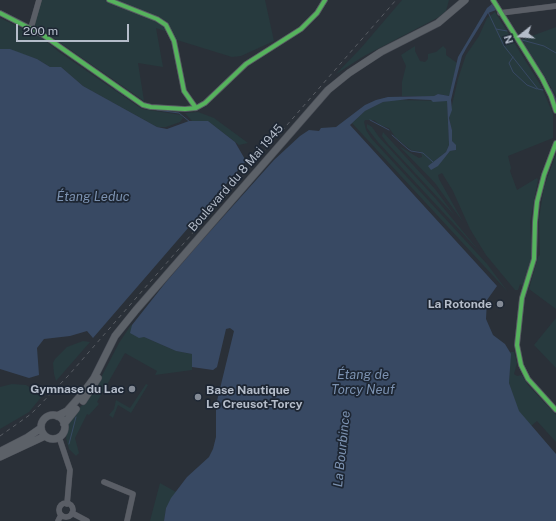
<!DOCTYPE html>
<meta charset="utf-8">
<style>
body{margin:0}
#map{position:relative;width:556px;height:521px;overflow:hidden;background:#2a3038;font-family:"Public Sans",sans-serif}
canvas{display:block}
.north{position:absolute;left:500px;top:16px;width:40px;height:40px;-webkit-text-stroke:3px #1d2633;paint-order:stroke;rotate:253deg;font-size:11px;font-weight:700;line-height:16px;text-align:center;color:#b4bcc9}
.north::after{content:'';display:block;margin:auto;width:14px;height:18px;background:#b4bcc9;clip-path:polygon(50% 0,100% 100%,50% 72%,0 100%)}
.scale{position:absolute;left:16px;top:24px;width:113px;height:18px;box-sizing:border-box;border:2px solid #b4bcc9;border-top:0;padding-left:5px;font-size:12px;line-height:14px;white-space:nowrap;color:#b4bcc9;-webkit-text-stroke:3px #1d2633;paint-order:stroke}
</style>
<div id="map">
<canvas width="556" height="521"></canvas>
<div class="north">N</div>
<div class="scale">200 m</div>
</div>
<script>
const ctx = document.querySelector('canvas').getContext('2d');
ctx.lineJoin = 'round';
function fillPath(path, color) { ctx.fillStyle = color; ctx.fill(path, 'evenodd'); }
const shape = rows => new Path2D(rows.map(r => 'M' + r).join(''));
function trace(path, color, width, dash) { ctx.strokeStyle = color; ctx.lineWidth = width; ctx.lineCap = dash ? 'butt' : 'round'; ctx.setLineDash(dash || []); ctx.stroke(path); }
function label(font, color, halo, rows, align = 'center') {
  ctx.font = font + ' "Public Sans",sans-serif'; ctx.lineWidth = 3.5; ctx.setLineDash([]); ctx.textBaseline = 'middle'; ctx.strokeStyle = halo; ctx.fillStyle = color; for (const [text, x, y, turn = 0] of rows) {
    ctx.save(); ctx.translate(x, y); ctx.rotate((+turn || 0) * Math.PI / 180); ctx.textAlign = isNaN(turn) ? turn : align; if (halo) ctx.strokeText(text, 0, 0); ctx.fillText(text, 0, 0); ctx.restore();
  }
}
fillPath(shape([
 [41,0,265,0,274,41,241,56,232,57,177,40,168,32,156,28,163,67,138,63,144,101,49,35,34,26],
 [402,0,449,0,446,11,439,17,364,56,336,74,361,48],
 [495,12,541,86,553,114,553,138,508,156,511,168,510,171,517,190,537,178,538,180,530,222,532,259,523,286,520,284,518,290,515,290,486,255,470,229,453,191,442,173,438,175,439,179,463,222,435,183,399,146,419,158,422,157,421,152,411,150,396,138,389,128,380,125,374,120,365,120,364,122,366,130,371,138,487,264,508,292,352,123,365,111,383,102,393,100,447,101,449,145,446,152,428,166,446,156,450,151,456,150,452,141,452,130,449,118,458,79,466,55,479,36,487,18],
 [0,18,42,38,59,52,142,109,181,115,183,118,180,122,166,127,157,127,83,86,61,67,50,67,37,59,10,50,2,51,0,49],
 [556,27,556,95,521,40],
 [415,46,415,51,420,61,425,62,428,59,428,54,436,52,443,46,446,49,446,55,457,63,449,96,438,94,434,96,402,96,402,82,406,66,401,55],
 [198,112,214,118,248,143,239,145,208,121,192,121,185,113],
 [367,124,372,127,379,137,436,199,480,252,378,142,367,128],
 [383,132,435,189,455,216,388,144,382,136],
 [556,154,556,309,529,289,538,257,540,255,539,219,544,187],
 [556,318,556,368,534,345],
 [131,325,144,337,176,351,192,354,192,370,155,375,157,371,125,353,97,402,99,404,89,415,87,414,75,438,79,453,76,456,69,449,66,438,69,423,73,415,93,393,119,343],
 [83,341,90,342,56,381,54,374,53,363,55,359,67,347],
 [510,352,514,352,517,363,514,374,517,376,522,375,528,385,556,415,556,442,537,421,531,426,518,411,509,383],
 [12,384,26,385,43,395,29,412,0,429,0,387],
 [146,384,148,385,131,413,118,405,113,418,109,415,114,409,116,400,130,408],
 [160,483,176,492,166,508,164,521,150,521]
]), '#273a3e');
fillPath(shape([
 [492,4,496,10,488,13,467,47,462,56,455,83,451,100,452,110,449,118,452,130,452,141,456,145,456,150,450,151,438,166,431,170,428,166,446,152,449,145,447,101,433,102,431,100,409,99,383,102,365,111,350,125,497,286,487,300,486,319,493,335,505,344,511,354,509,383,519,411,556,454,556,521,164,521,166,508,171,498,187,477,209,457,213,449,216,437,216,405,234,331,230,328,226,329,217,367,213,370,192,367,192,354,176,351,144,337,139,338,130,333,132,325,166,282,197,246,274,160,300,136,309,130,319,131,321,128,336,127,365,105,376,100,388,97,434,96,438,94,449,96,458,57,487,8],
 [0,49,10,49,37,59,50,67,61,67,83,86,157,127,167,129,189,121,208,121,235,142,246,161,93,338,87,331,70,336,44,339,37,348,39,375,29,378,0,369]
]), '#384963');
trace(shape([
 [488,12,504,46,538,89,543,90],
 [496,29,507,31],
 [522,40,544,46,556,53],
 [513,57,509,63,513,72,527,85,537,89],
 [115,89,132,100],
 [551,89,556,100],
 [157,110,179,113,190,122],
 [370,120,389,130],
 [392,135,408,149,411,151,423,153,433,162],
 [69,444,76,417]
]), '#384963', 1);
const minor = shape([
 [109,0,157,19,166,25,174,41,184,91,196,108],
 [493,0,542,78,551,96,556,111],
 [0,13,43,35,143,105,151,107,185,109,196,108,205,103,246,64,301,29,317,13,325,0],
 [500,13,556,6],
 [31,28,39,0],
 [556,143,544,175,537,202,535,222,534,259,522,298,517,345,521,365,528,379,556,410],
 [59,437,70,470,67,504],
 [104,482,133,494,127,521],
 '59 510a7 7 0 1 1 14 0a7 7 0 1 1-14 0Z',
 [72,513,87,521],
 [58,521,61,515]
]);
const major = shape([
 [83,401,98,378],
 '41 427a12 12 0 1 1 24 0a12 12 0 1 1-24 0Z',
 [57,416,67,411,83,393,94,378,115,336,136,310,328,90,349,73,381,52,438,23,465,0],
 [64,424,76,409],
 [1,451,28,437,41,428],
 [0,457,45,436]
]);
trace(minor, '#484c53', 6);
trace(major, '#484c55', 8);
trace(minor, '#5a5e66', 5.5);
trace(major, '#5c6168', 7);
trace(shape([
 [0,436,31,414,68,376,396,0]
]), '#595d64', 1, [4, 4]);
trace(shape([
 [109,0,157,19,166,25,174,41,184,91,196,108],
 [493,0,542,78,551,96,556,111],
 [0,13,43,35,143,105,151,107,185,109,196,108,205,103,246,64,301,29,317,13,325,0],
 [556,143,544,175,537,202,535,222,534,259,522,298,517,345,521,365,528,379,556,410]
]), '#56b35d', 4);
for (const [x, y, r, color] of [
 [500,304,4,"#848b96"],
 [132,389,4,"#848b96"],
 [198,397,4,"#848b96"]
]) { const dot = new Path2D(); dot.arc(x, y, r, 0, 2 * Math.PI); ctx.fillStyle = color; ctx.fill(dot); trace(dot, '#1d2633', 1.5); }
label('12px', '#b4bcc9', '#1d2633', [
 ["Boulevard du 8 Mai 1945",236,178,-49]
]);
label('bold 12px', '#b4bcc9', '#1d2633', [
 ["La Rotonde",492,304],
 ["Gymnase du Lac",124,389],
 ["Base Nautique",206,390,"left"],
 ["Le Creusot-Torcy",206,404,"left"]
], 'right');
label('italic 13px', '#7c92b1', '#1d2633', [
 ["Étang Leduc",93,197],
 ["Étang de",363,375],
 ["Torcy Neuf",363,390],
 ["La Bourbince",342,449,-84]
]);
</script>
